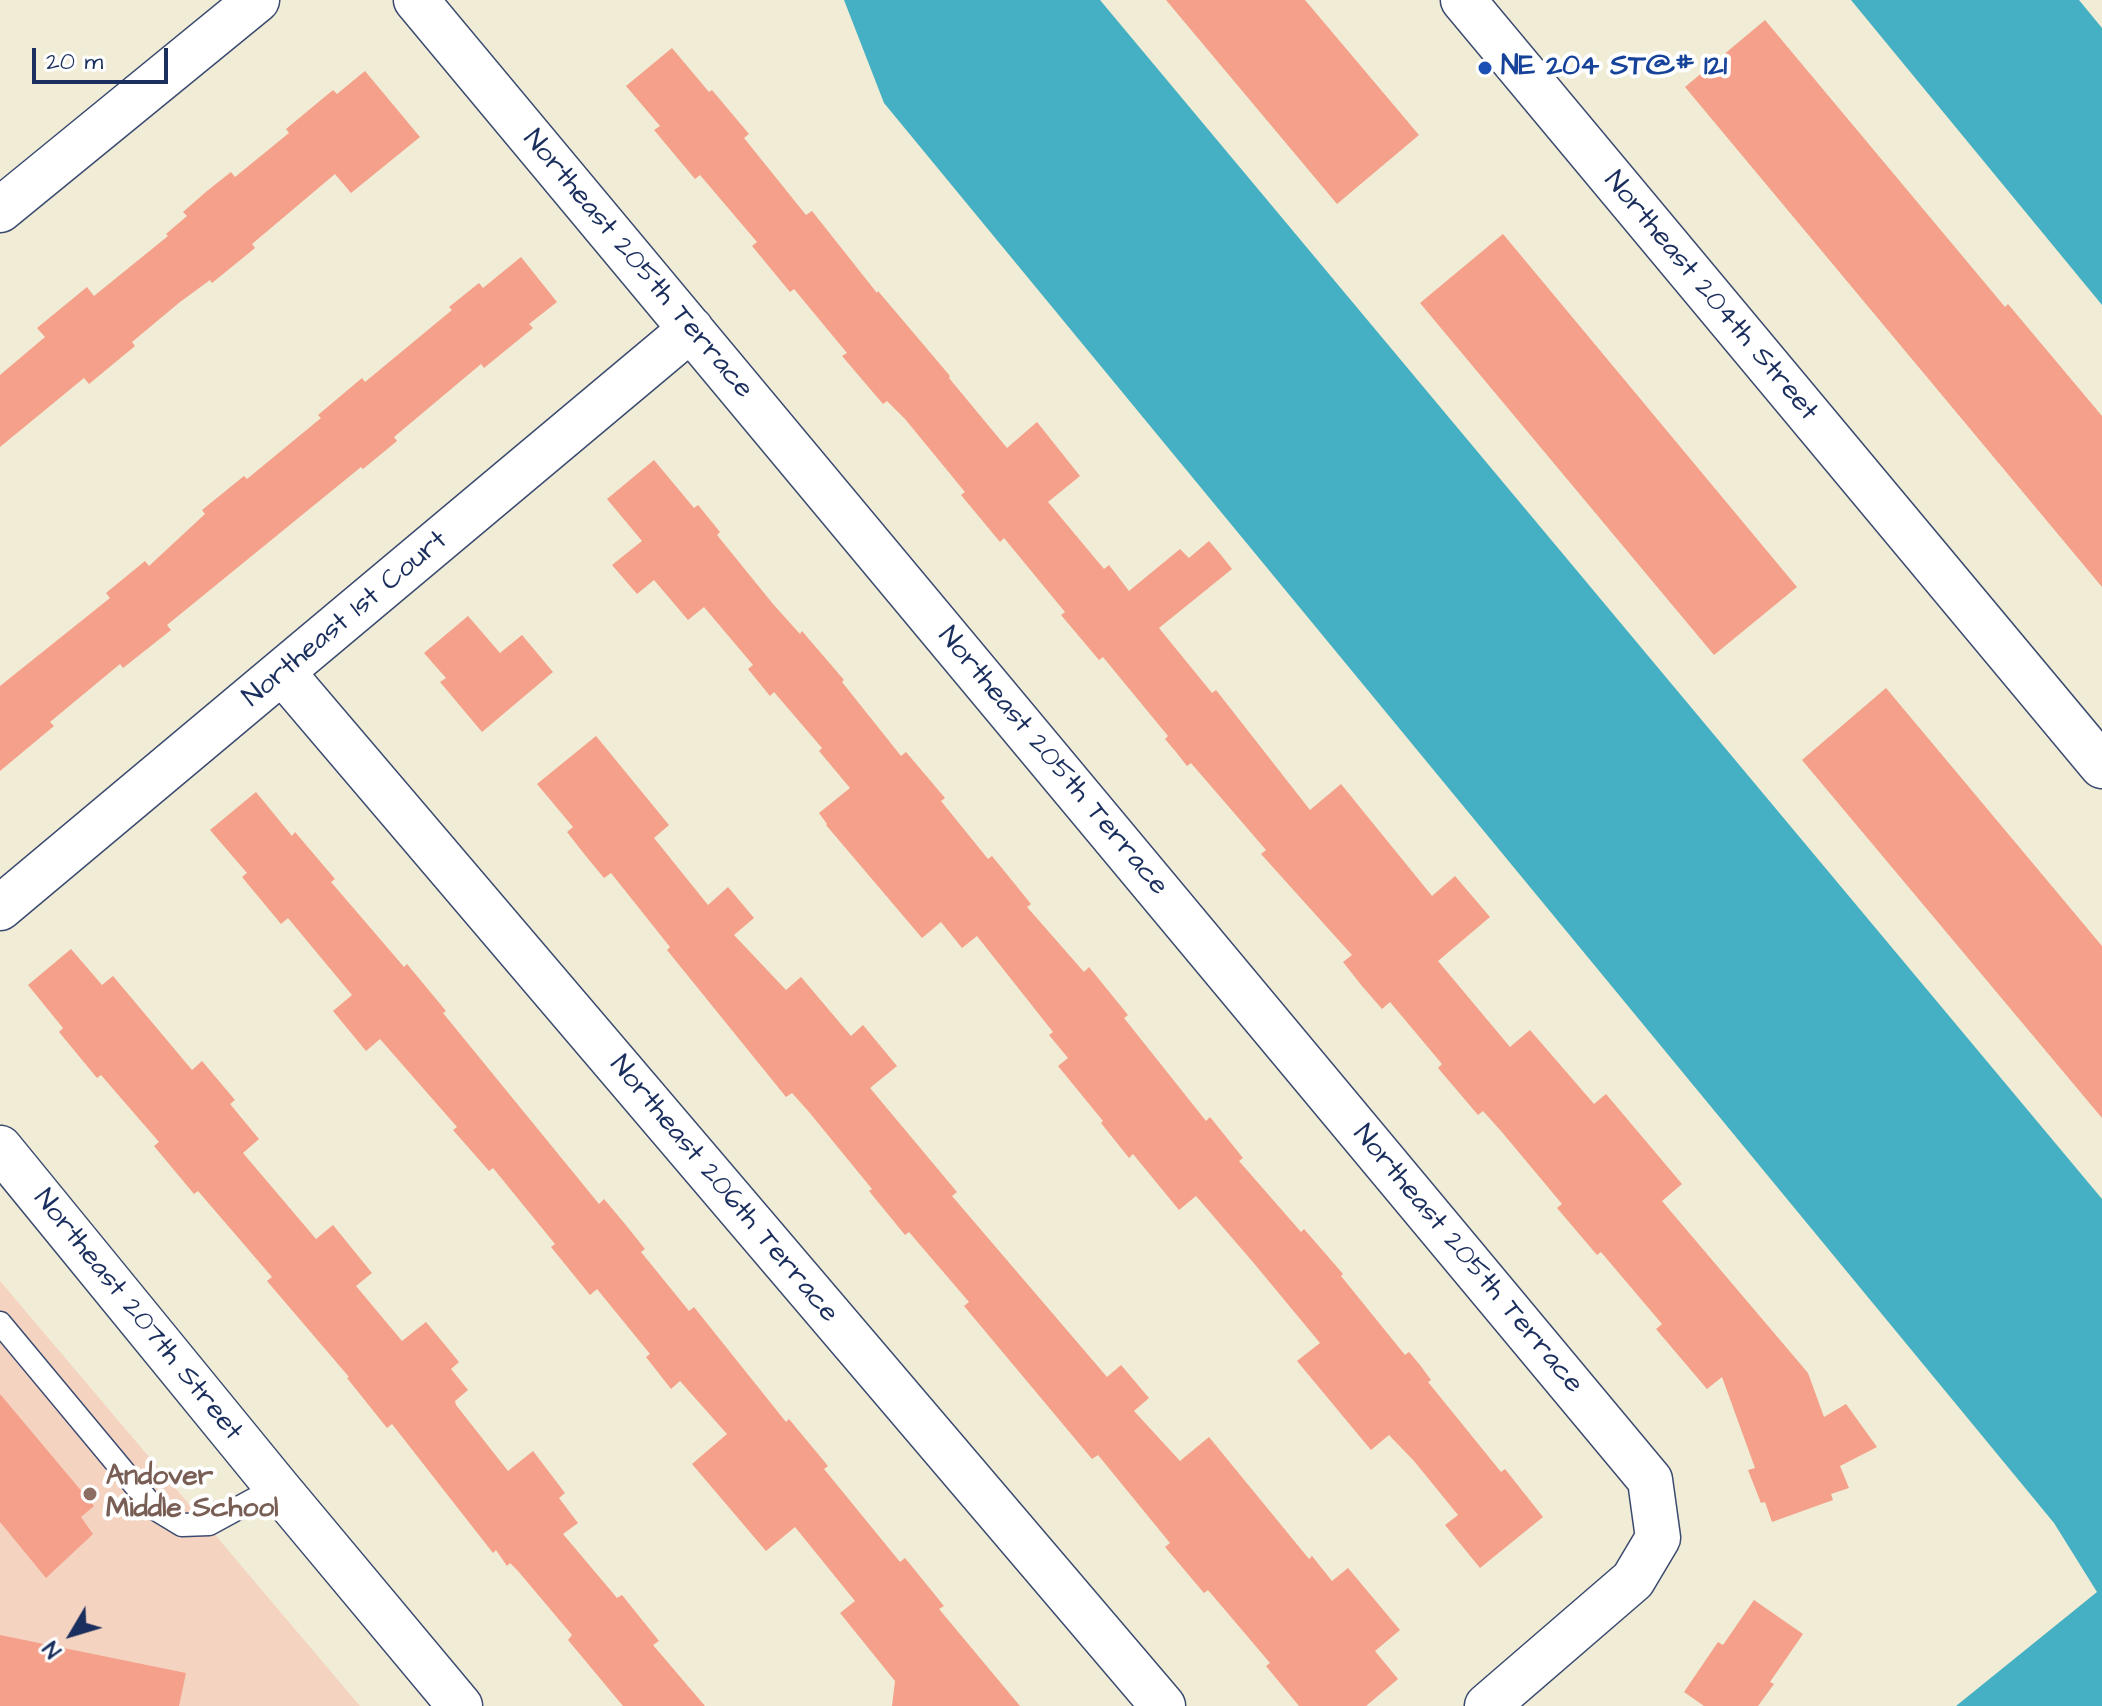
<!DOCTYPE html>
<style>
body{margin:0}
#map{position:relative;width:2102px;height:1706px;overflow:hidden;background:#f0ecd5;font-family:"Architects Daughter",sans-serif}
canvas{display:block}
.north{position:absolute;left:32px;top:1594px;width:80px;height:80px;-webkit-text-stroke:6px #fff;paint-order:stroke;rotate:232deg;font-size:22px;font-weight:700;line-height:32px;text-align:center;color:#1b2f5e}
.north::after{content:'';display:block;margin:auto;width:28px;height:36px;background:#1b2f5e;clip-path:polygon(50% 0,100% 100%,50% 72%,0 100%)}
.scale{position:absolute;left:32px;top:48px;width:136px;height:36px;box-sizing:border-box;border:4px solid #1b2f5e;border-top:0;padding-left:10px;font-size:24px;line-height:28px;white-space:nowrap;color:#1b2f5e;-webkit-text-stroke:6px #fff;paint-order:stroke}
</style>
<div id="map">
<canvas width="2102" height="1706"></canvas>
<div class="north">N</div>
<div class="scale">20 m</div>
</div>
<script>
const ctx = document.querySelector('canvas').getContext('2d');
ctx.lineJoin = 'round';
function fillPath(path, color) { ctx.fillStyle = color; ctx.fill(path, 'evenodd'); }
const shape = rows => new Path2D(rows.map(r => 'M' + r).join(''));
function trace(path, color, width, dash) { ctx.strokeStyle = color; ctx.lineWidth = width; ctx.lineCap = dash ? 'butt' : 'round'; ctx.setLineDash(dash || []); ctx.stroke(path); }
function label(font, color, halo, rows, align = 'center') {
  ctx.font = font + ' "Architects Daughter",sans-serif'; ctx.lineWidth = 8; ctx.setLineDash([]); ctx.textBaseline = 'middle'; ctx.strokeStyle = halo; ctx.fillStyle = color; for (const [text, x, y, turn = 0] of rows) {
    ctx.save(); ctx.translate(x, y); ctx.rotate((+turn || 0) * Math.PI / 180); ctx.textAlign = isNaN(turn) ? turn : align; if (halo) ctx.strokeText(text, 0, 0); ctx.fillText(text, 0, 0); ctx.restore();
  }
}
fillPath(shape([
 [0,1281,360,1706,0,1706]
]), '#f4d3c1');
fillPath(shape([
 [844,0,1100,0,2102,1199,2102,1706,1956,1706,2097,1592,2054,1523,884,103],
 [1851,0,2079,0,2102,28,2102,305]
]), '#45b0c3');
fillPath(shape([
 [1166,0,1305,0,1419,135,1337,204],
 [1765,20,2005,307,2008,304,2102,416,2102,587,1685,87],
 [672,48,709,92,712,90,749,134,744,138,806,215,812,211,877,293,878,291,950,376,949,378,1007,448,1037,422,1080,476,1048,502,1104,569,1109,565,1129,591,1180,549,1189,558,1209,541,1221,555,1232,569,1159,628,1212,693,1216,690,1310,810,1341,784,1432,896,1455,876,1490,917,1438,961,1510,1047,1530,1030,1594,1104,1606,1094,1682,1184,1662,1201,1808,1373,1824,1417,1846,1404,1877,1447,1840,1466,1849,1488,1831,1494,1833,1500,1772,1522,1765,1502,1761,1503,1748,1470,1755,1468,1722,1377,1707,1389,1656,1329,1662,1324,1601,1252,1597,1255,1557,1208,1562,1204,1501,1131,1483,1111,1478,1115,1438,1068,1442,1064,1390,1002,1382,1009,1362,986,1343,962,1352,955,1261,854,1266,850,1191,763,1187,766,1176,752,1165,739,1168,736,1103,657,1099,660,1061,615,1065,612,1004,538,1000,542,961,495,965,492,905,419,887,401,883,404,842,356,847,353,794,289,790,292,752,246,757,242,700,175,695,179,654,130,660,126,626,86],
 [365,71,420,137,351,193,335,174,252,244,255,248,212,283,210,280,180,302,132,342,135,346,89,384,84,378,0,447,0,375,45,337,37,328,87,287,94,296,168,236,166,234,187,216,183,212,207,191,231,172,235,177,289,133,286,129,333,90,337,94],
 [1503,234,1797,587,1714,655,1420,303],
 [521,257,557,302,529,324,533,328,484,368,481,364,394,437,397,441,363,469,361,467,167,625,171,630,123,668,120,664,50,722,54,726,0,771,0,686,110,598,106,593,145,561,149,566,205,514,202,510,244,476,247,479,321,418,318,415,362,378,365,382,452,310,449,307,479,283,483,288],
 [654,460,694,508,698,505,720,532,717,535,773,604,800,634,802,631,844,680,842,682,901,756,906,752,945,798,941,801,988,859,992,856,1031,904,1027,907,1084,972,1089,967,1128,1015,1124,1018,1206,1121,1210,1117,1243,1158,1239,1161,1301,1232,1304,1229,1343,1274,1341,1276,1405,1355,1409,1352,1420,1365,1431,1380,1428,1382,1501,1472,1505,1469,1543,1517,1480,1568,1445,1525,1458,1515,1414,1461,1389,1435,1371,1450,1297,1361,1320,1343,1252,1261,1196,1196,1179,1210,1133,1154,1129,1158,1101,1123,1103,1121,1058,1066,1068,1058,1049,1035,1053,1032,977,936,962,948,941,922,922,938,826,825,827,824,819,813,850,788,819,751,822,748,774,692,770,696,748,669,753,665,704,607,688,620,654,580,637,594,612,565,642,541,607,499],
 [468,616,500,653,522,635,553,672,482,732,440,682,446,678,424,653],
 [1886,688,2102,946,2102,1118,1802,760],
 [596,736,669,825,654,838,708,905,728,887,754,918,734,935,786,990,801,977,851,1036,863,1025,897,1066,870,1088,957,1192,952,1196,1107,1377,1121,1365,1149,1398,1134,1411,1180,1461,1209,1437,1309,1559,1312,1556,1332,1581,1348,1568,1400,1630,1375,1651,1398,1679,1366,1706,1299,1706,1266,1666,1270,1663,1208,1590,1204,1593,1165,1547,1170,1543,1098,1455,1092,1459,964,1306,969,1302,909,1232,905,1235,869,1191,872,1189,809,1112,792,1093,786,1097,667,950,670,947,611,873,604,878,585,855,567,832,573,827,537,784],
 [256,792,292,836,295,832,335,879,331,882,404,967,407,964,446,1011,443,1013,599,1204,604,1199,625,1224,645,1249,641,1252,689,1311,694,1307,786,1422,789,1419,828,1466,824,1469,900,1562,905,1558,944,1606,939,1609,1020,1706,892,1706,895,1681,840,1613,855,1601,795,1527,766,1551,692,1464,727,1434,680,1381,671,1389,646,1357,650,1354,597,1289,590,1295,551,1247,555,1244,493,1168,489,1171,453,1130,457,1127,380,1039,366,1051,333,1011,352,995,288,918,281,924,242,877,247,873,210,830],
 [71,949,102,985,113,976,192,1070,202,1061,235,1100,230,1104,259,1139,243,1153,316,1239,333,1225,372,1273,356,1286,402,1341,426,1322,459,1362,451,1369,468,1390,455,1401,456,1405,508,1471,533,1451,565,1493,559,1498,578,1523,563,1534,617,1598,622,1595,659,1641,653,1645,705,1706,623,1706,568,1640,572,1635,518,1571,510,1563,507,1566,496,1550,493,1553,392,1424,387,1428,347,1378,349,1377,267,1281,272,1277,198,1191,194,1194,154,1146,159,1142,101,1075,97,1078,59,1032,63,1028,28,985],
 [0,1394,94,1506,81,1517,93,1534,46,1578,0,1522],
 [1754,1600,1803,1634,1770,1682,1774,1684,1758,1706,1704,1706,1684,1692,1718,1642,1723,1645],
 [0,1635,186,1673,179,1706,0,1706]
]), '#f4a08a');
const service = shape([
 [0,1323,154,1508,182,1525,209,1524,277,1487]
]);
const minor = shape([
 [416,0,1650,1480,1658,1538,1633,1580,1487,1706],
 [1463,0,2102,766],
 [283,673,1163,1706],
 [0,908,691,329]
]);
const tertiary = shape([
 [0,210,257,0],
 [0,1148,277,1487,460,1706]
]);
trace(service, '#3b4b70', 25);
trace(minor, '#3b4b70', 47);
trace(tertiary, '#3b4b70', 47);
trace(service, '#fff', 22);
trace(minor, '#fff', 44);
trace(tertiary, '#fff', 44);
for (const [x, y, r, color] of [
 [1485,68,8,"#1a4fb4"],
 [90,1494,8,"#8d6e63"]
]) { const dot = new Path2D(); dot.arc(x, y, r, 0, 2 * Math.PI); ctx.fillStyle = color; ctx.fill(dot); trace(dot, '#fff', 3); }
label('bold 28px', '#164399', '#fff', [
 ["NE 204 ST@# 121",1501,68]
], 'left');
label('28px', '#1b2f5e', '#fff', [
 ["Northeast 205th Terrace",637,265,50],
 ["Northeast 204th Street",1710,297,50],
 ["Northeast 1st Court",346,620,-40],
 ["Northeast 205th Terrace",1052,762,50],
 ["Northeast 206th Terrace",723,1190,50],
 ["Northeast 205th Terrace",1467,1260,50],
 ["Northeast 207th Street",137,1316,51]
]);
label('bold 28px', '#785e54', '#fff', [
 ["Andover",106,1478],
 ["Middle School",106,1510]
], 'left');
</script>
